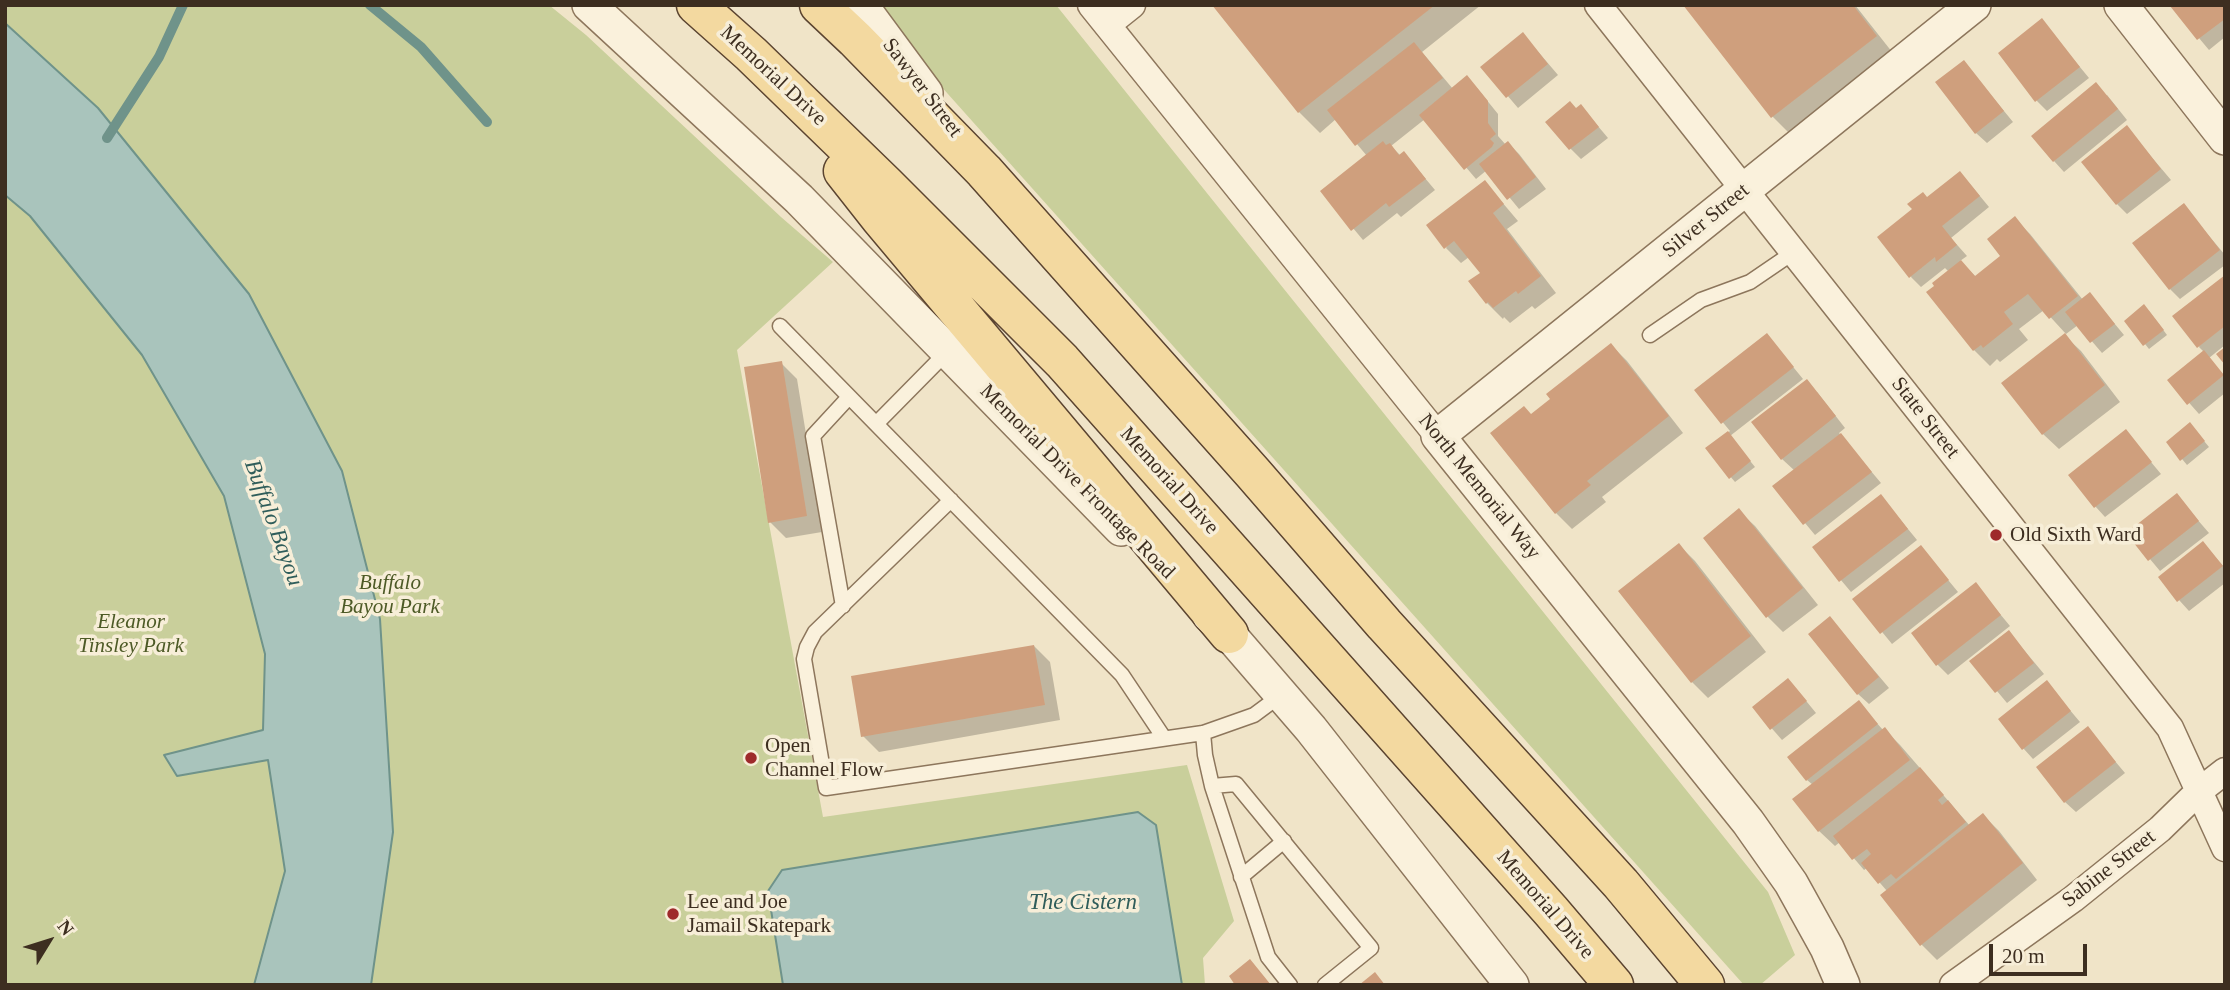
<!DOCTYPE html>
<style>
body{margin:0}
#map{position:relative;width:2230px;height:990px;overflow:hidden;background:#f0e4c8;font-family:Georgia,serif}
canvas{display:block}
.frame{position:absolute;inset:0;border:7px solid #3d2e20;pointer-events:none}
.north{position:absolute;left:14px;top:906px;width:70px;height:70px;-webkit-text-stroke:5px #f7eed8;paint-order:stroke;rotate:52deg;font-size:19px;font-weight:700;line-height:28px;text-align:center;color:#3d2e20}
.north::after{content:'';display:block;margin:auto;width:24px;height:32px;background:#3d2e20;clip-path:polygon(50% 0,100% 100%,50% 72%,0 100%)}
.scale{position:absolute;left:1989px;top:944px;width:98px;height:32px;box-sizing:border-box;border:4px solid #3d2e20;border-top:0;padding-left:9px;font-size:21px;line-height:24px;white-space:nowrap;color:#3d2e20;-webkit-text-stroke:5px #f7eed8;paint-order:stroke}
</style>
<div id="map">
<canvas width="2230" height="990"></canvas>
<div class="frame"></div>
<div class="north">N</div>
<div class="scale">20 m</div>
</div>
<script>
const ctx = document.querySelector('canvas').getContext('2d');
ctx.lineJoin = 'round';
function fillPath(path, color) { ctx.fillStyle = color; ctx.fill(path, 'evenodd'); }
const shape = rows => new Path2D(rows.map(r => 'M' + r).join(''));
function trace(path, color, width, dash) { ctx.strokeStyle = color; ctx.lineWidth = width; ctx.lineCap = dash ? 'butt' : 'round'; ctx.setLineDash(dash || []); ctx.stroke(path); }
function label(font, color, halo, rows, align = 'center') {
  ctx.font = font + ' Georgia,serif'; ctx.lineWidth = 7; ctx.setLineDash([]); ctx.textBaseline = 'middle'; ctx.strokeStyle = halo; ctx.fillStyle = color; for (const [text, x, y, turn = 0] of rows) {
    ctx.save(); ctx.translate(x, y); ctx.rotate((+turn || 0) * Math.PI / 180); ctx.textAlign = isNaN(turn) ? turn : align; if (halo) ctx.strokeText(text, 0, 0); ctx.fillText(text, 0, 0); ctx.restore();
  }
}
fillPath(shape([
 [5,5,549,5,586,35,781,217,833,262,737,350,823,817,1187,765,1234,921,1203,958,1205,985,5,985],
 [876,5,1056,5,1768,892,1795,955,1760,985,1744,985,914,56]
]), '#c9cf9b');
const water = shape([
 [5,23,98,108,249,294,342,471,380,619,393,832,371,985,254,985,285,871,268,760,177,776,164,755,263,730,265,654,224,496,142,355,30,216,5,195,5,23],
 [1138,812,1156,825,1182,985,783,985,768,891,782,870,1138,812]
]);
fillPath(water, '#a9c4bc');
trace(water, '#6f938a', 2);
fillPath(shape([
 [1214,5,1481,5,1422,52,1453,89,1477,88,1498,114,1498,136,1506,145,1508,143,1519,154,1546,189,1519,209,1487,170,1476,179,1425,119,1391,146,1401,156,1404,153,1435,190,1401,217,1397,213,1363,240,1322,191,1367,156,1336,119,1320,133,1299,112],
 [1685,5,1855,5,1896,57,1793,137,1773,117],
 [2225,5,2225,37,2209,50,2173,7],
 [2042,21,2089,78,2047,111,2037,101],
 [1523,34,1558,75,1518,108,1483,67],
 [1964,62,2013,122,1987,143,1976,133],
 [2107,95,2127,120,2064,172,2054,161],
 [1581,106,1608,138,1581,159,1570,148,1576,110],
 [2127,128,2171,180,2127,214,2117,204],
 [1485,182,1518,221,1507,229,1556,293,1535,309,1532,306,1510,323,1504,317,1503,319,1487,303,1482,273,1469,257,1461,263,1446,248],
 [1970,184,1989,207,1951,238,1967,256,1960,261,1976,277,2002,256,2015,219,2030,234,2083,300,2090,294,2124,335,2102,353,2078,325,2066,334,2044,310,2019,329,2028,340,2000,362,1997,359,1990,366,1974,350,1929,293,1949,272,1945,268,1921,287,1911,277,1927,199],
 [2184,206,2225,255,2225,265,2180,299,2170,289],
 [2225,277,2225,345,2209,358,2225,377,2225,393,2199,414,2169,380,2204,352,2199,347],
 [2149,311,2167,335,2149,349,2145,344],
 [1767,335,1803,379,1730,436,1755,467,1735,482,1707,449,1730,431,1696,390],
 [2065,336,2081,351,2120,402,2059,449,2043,434],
 [1611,345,1627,361,1683,433,1602,497,1606,502,1572,529,1556,513,1493,433,1532,416],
 [781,363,797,379,822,532,786,538,770,522],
 [1817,392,1845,428,1839,433,1881,483,1815,535,1775,487,1795,471,1782,459],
 [2195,430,2209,447,2187,465,2168,442],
 [2126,432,2161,474,2105,517,2095,506],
 [1881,496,1917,540,1851,592,1814,548],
 [2177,496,2209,533,2160,571,2129,534],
 [1739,511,1755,526,1818,605,1783,632,1768,617,1705,538],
 [2203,543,2225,568,2225,583,2189,611,2179,600],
 [1679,545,1695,561,1766,652,1708,698,1692,682],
 [1921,547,1958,592,1892,644,1855,599],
 [1976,585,2010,626,1948,675,1937,664],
 [1830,618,1889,688,1869,704,1858,694],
 [2009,632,2044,674,2007,703,1972,661],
 [1034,646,1050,662,1060,720,879,752,863,736],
 [2047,683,2080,722,2033,759,2023,748],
 [1798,691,1816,713,1782,740,1754,708],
 [1859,703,1883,730,1884,729,1900,745,1970,826,1983,815,1999,831,2037,880,1937,960,1921,944,1887,891,1867,868,1864,870,1840,842,1835,846,1819,831,1813,785,1807,780],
 [2088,729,2125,773,2076,812,2065,802]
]), '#0003');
trace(shape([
 [370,5,421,47,487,122],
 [107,138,159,57,183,5]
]), '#6f938a', 10);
fillPath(shape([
 [1212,5,1435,5,1298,113],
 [1683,5,1853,5,1877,36,1771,118],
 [2172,5,2225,5,2225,19,2197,40,2170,6],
 [2042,18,2080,67,2035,102,1998,53],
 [1523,32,1548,64,1506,98,1480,67],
 [1414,42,1443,78,1355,146,1327,110],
 [1964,60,2004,111,1975,134,1935,82],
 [1467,75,1488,101,1488,123,1496,134,1490,139,1494,143,1492,147,1464,170,1419,115],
 [2096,82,2118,109,2053,162,2031,136],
 [1570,101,1576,108,1581,104,1599,127,1569,150,1545,122],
 [2127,125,2161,169,2116,205,2081,162],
 [1383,141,1386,145,1390,143,1399,155,1404,151,1426,179,1389,207,1386,203,1351,231,1320,191],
 [1508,141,1536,177,1507,200,1479,164],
 [1960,171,1980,196,1942,226,1957,245,1936,262,1935,257,1909,278,1877,237,1912,209,1907,204,1923,192,1927,197],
 [1485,180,1504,204,1493,213,1541,276,1518,294,1516,291,1493,308,1488,302,1486,304,1468,281,1480,273,1454,241,1444,249,1426,225],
 [2184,203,2220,250,2169,290,2132,243],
 [2015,216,2078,296,2049,319,2028,294,2004,312,2013,324,1983,348,1981,345,1973,351,1926,292,1934,286,1932,283,1961,260,1975,276,2000,256,1987,239],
 [2225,275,2225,326,2197,348,2172,316],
 [2090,292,2115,324,2090,343,2065,312],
 [2144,304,2164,330,2143,346,2124,321],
 [1767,333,1794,367,1721,424,1694,390],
 [2065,333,2105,385,2042,435,2001,383],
 [1611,343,1669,416,1587,481,1591,485,1555,514,1490,433,1524,406,1531,414,1550,399,1546,394],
 [2225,347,2225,365,2216,354],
 [2204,350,2224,375,2187,405,2167,380],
 [782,361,807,516,768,523,744,367],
 [1807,379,1836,416,1781,460,1751,422],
 [2190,422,2205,441,2180,461,2166,442],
 [2126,429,2152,462,2094,508,2068,475],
 [1728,431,1751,461,1729,479,1705,448],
 [1841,433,1872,472,1803,525,1772,486],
 [2177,493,2199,521,2148,561,2126,533],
 [1881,494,1908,529,1839,582,1812,547],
 [1739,508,1803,588,1766,618,1703,538],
 [2203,541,2223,566,2177,602,2158,577],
 [1679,543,1751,636,1691,683,1618,591],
 [1921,545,1949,580,1880,634,1852,599],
 [1976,582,2001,615,1936,666,1911,633],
 [1830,616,1879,677,1857,695,1808,634],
 [2009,630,2034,663,1995,693,1969,661],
 [1034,645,1045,705,861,737,851,676],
 [1788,678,1807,701,1770,730,1752,707],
 [2047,680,2071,711,2022,750,1998,719],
 [1859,700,1878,724,1806,781,1787,757],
 [2088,726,2116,762,2064,803,2036,767],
 [1885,727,1910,760,1818,832,1792,799],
 [1920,767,1944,795,1938,800,1942,805,1948,800,1966,822,1896,879,1891,874,1878,884,1861,863,1871,854,1867,849,1852,860,1833,836],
 [1983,813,2023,863,1920,946,1880,895],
 [1250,959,1271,985,1235,985,1229,976],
 [1375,972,1385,985,1359,985]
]), '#cf9f7d');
const service = shape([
 [780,326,1122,675,1164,738],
 [1650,335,1701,300,1750,282,1794,252],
 [876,424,948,351],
 [951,500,815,632,807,647,804,659,826,788,1203,733,1254,715,1281,695],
 [843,606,813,436,849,397],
 [1203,733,1205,755,1212,786,1236,784,1371,948,1325,985],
 [1212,786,1268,957,1290,985],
 [1241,877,1284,841]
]);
const minor = shape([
 [1091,5,1438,436],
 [1598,5,2170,728,2225,848],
 [1107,25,1132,5],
 [1953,985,2073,899,2160,829,2198,792,2225,771]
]);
const tertiary = shape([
 [589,5,799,199,1121,529],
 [861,5,926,93],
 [2121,5,2225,138],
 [1209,615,1229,634,1311,729,1512,985],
 [1843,985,1827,948,1791,883,1748,822,1438,436,1974,5]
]);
const primary = shape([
 [696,5,751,54,886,185,1062,361,1551,911,1614,985],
 [819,5,855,39,984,171,1253,473,1384,624,1621,884,1705,985],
 [843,171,880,218,1229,634]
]);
trace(service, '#8d765c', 17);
trace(minor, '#8d765c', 29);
trace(tertiary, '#8d765c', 36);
trace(primary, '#5b4430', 41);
trace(service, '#faf1dc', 14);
trace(minor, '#faf1dc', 26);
trace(tertiary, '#faf1dc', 33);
trace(primary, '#f3d9a0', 38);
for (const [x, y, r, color] of [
 [1996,535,7,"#9e2a2b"],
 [751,758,7,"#9e2a2b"],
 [673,914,7,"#9e2a2b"]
]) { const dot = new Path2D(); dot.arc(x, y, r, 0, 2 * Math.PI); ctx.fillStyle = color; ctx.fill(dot); trace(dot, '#f7eed8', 2.5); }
label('21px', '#3d2e20', '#f7eed8', [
 ["Memorial Drive",773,76,43],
 ["Sawyer Street",922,88,53],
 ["Silver Street",1706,221,-39],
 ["State Street",1925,418,52],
 ["Memorial Drive",1169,481,48],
 ["Memorial Drive Frontage Road",1077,482,45],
 ["North Memorial Way",1479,487,51],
 ["Sabine Street",2109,869,-38],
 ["Memorial Drive",1545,905,49]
]);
label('21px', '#3d2e20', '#f7eed8', [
 ["Old Sixth Ward",2010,535],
 ["Open",765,746],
 ["Channel Flow",765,770],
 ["Lee and Joe",687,902],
 ["Jamail Skatepark",687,926]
], 'left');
label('italic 21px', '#4d5a26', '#f7eed8', [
 ["Buffalo",390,583],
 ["Bayou Park",390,607],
 ["Eleanor",131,622],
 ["Tinsley Park",131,646]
]);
label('italic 23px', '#2f5d5a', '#f7eed8', [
 ["Buffalo Bayou",273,523,70],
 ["The Cistern",1083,903]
]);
</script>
